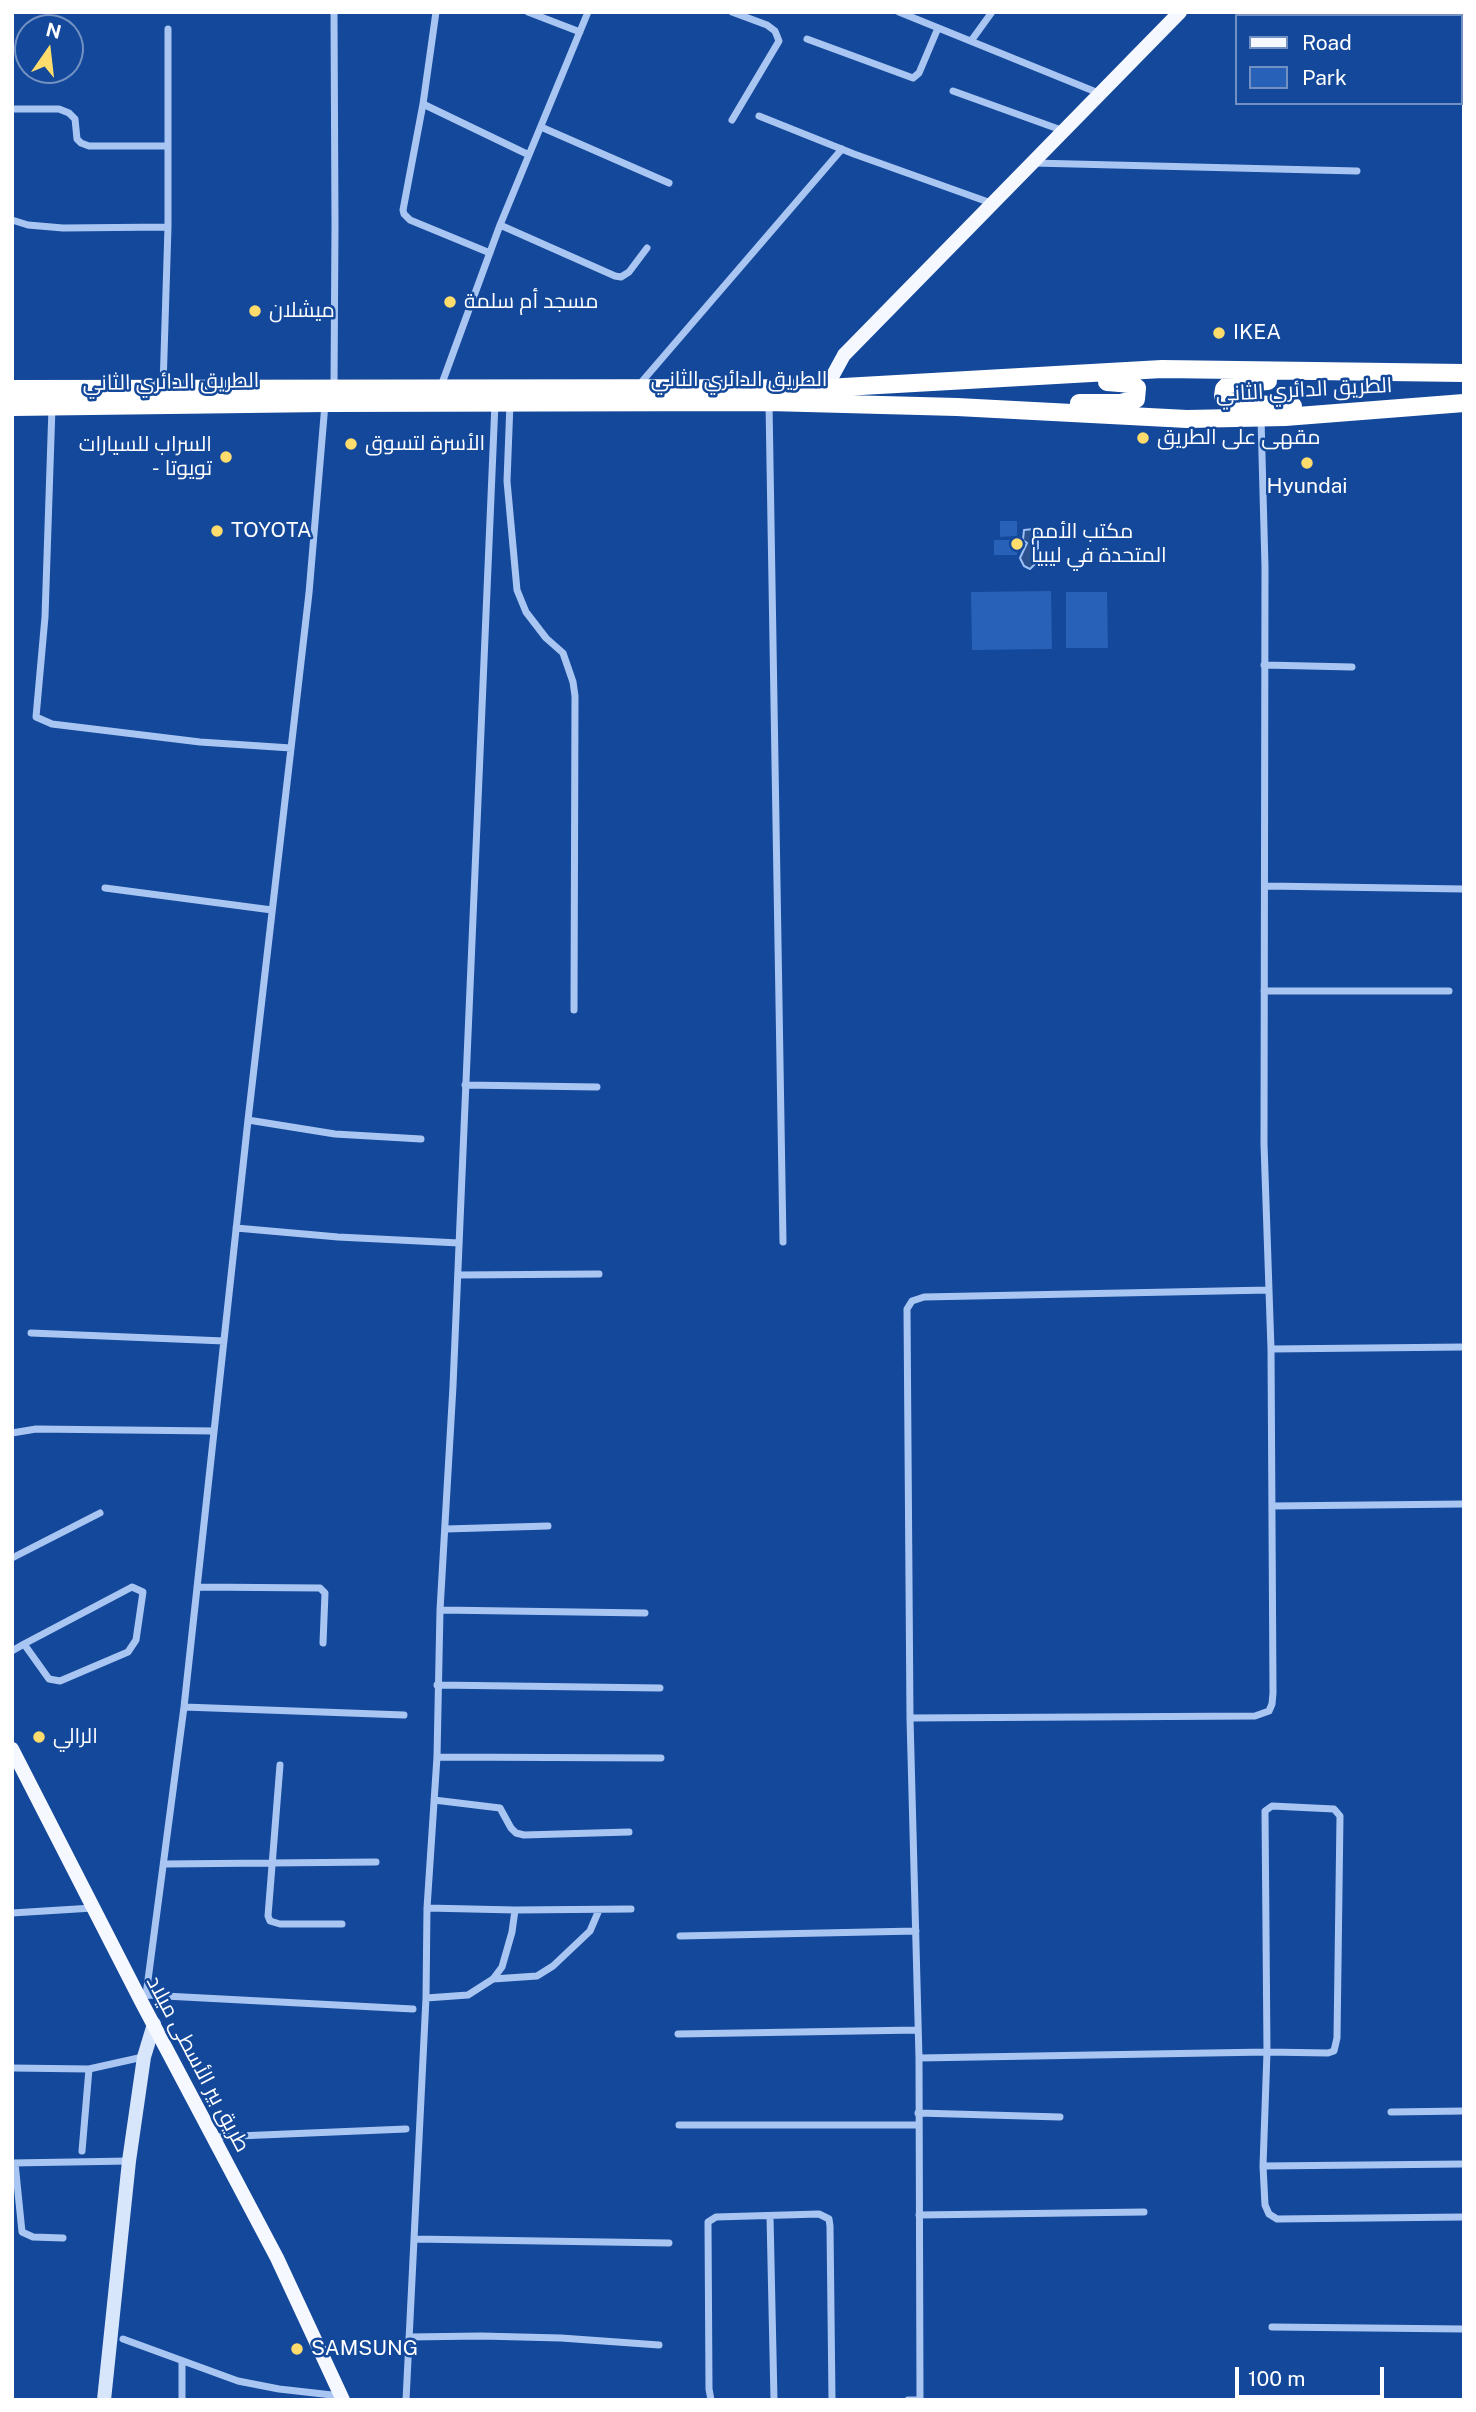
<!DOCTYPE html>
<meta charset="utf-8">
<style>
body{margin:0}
#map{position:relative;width:1476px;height:2412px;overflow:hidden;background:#14489a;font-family:"Public Sans",sans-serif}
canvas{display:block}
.frame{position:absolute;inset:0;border:14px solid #fff;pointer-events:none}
.legend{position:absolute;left:1235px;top:14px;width:228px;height:91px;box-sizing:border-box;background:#14489a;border:2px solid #7291c2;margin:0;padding:9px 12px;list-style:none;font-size:21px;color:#fff}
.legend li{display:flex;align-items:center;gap:14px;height:35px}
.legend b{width:35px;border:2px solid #7291c2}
.north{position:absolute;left:14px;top:14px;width:70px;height:70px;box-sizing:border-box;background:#14489a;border:2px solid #7291c2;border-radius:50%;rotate:14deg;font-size:19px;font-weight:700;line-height:28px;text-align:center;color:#fff}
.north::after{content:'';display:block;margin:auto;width:24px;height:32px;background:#ffdc6b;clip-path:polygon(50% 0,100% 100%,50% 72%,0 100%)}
.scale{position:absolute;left:1235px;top:2367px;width:149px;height:32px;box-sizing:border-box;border:4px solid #fff;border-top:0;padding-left:9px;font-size:21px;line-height:24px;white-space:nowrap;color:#fff;-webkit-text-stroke:5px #14489a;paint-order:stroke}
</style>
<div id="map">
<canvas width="1476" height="2412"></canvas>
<div class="frame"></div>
<ul class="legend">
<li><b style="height:9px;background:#f5f8ff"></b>Road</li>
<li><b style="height:19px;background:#2861b8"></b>Park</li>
</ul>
<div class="north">N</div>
<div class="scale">100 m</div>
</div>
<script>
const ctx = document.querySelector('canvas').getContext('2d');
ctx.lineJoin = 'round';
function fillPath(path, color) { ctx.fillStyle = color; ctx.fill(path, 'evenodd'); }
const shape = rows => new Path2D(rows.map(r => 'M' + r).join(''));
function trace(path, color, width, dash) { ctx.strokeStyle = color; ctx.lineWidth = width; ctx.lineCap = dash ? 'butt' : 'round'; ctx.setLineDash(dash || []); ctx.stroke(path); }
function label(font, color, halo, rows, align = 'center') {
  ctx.font = font + ' "Public Sans",Cairo,sans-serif'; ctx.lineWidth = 5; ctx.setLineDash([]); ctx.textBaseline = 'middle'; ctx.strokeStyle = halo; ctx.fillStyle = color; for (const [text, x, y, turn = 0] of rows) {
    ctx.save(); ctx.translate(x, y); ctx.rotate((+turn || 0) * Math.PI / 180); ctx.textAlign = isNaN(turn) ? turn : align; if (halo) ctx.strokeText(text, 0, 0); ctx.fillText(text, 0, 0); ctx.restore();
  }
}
fillPath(shape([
 [1000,521,1017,521,1017,536,1000,537],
 [994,540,1017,540,1017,555,994,555],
 [1051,591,1052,649,972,650,971,592],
 [1066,592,1107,592,1108,648,1066,648]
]), '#2861b8');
const water = shape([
 [1034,529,1038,533,1038,561,1030,569,1024,566,1020,558,1027,543,1023,540,1024,530,1034,529]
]);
fillPath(water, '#2b518e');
trace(water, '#9bc0f6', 2);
trace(shape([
 [436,12,423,104,529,155],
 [528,12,580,32],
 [899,12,1101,94],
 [807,39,913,78,919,73,938,28],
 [971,41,992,12],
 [953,91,1064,131],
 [423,104,403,210,404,214,410,220,490,253],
 [12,109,59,109,69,113,75,119,77,139,81,143,89,146,168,146],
 [759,116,854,154,991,203],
 [732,120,779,41,775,31,767,25,732,12],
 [541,127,669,183],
 [1033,163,1357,171],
 [12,220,28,225,63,228,168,227],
 [500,225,615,276,621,277,629,272,647,248],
 [639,385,842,149],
 [441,386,500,225,588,12],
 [163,387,168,227,168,29],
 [334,387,335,225,334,12],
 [510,403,507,481,517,590,526,612,546,638,563,653,573,682,575,696,574,1010],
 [769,403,783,1242],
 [52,407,45,617,36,717,52,724,200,742,291,748],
 [1261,418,1265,567,1264,1144,1271,1349,1464,1347],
 [1264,665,1352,667],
 [1266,886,1464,889],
 [105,888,272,910],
 [1264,991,1449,991],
 [465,1085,597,1087],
 [248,1120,335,1134,421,1139],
 [236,1228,338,1237,459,1243],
 [458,1275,599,1274],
 [31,1333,224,1341],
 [12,1433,36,1429,214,1431],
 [1272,1506,1464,1504],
 [446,1529,548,1526],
 [12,1558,100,1513],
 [197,1587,320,1588,325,1593,323,1643],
 [440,1610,645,1613],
 [12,1651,24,1644,132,1587,143,1592,136,1640,128,1652,60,1681,49,1679,24,1644],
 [437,1685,660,1688],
 [184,1707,404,1715],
 [910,1718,1255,1716,1269,1711,1272,1704,1273,1693,1271,1349],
 [437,1757,661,1758],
 [280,1765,268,1916,270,1921,280,1924,342,1924],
 [434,1800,500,1808,511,1828,516,1833,524,1835,629,1832],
 [164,1864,376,1862],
 [427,1908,515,1910,631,1909],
 [12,1913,93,1908],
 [680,1936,916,1931],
 [493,1979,537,1976,553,1966,590,1931,599,1910],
 [146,1995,413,2009],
 [426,1998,468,1995,493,1979,502,1967,512,1932,515,1910],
 [141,2000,146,1995,184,1707,248,1120,309,593,325,404],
 [678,2034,918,2030],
 [919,2058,1267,2052,1328,2053,1334,2051,1337,2038,1340,1816,1334,1809,1272,1806,1265,1811,1267,2052,1263,2166,1265,2205,1269,2214,1277,2219,1464,2217],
 [12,2068,89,2069,143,2057],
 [1391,2112,1464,2111],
 [918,2113,1060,2117],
 [679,2125,918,2125],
 [214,2137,406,2129],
 [82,2151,89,2069],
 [12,2163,129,2161],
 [15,2163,22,2232,33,2237,63,2238],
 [1263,2166,1464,2164],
 [919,2215,1144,2212],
 [770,2216,774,2400],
 [414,2239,669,2243],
 [1272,2327,1464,2329],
 [409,2337,481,2336,561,2338,659,2345],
 [123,2339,238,2381,279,2389,341,2396],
 [182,2362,182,2400],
 [406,2400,426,1998,427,1908,437,1757,440,1610,453,1386,495,403],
 [711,2400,709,2389,708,2222,716,2217,819,2214,829,2219,830,2226,832,2400],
 [908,2400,920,2400],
 [920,2400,919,2058,910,1718,907,1309,912,1301,924,1297,1269,1290]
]), '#a9c6f3', 7);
trace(shape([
 [104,2400,129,2161,144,2057,154,2024]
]), '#d8e6fc', 14);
trace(shape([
 [826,388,844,355,1180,12],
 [12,1749,141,2001,277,2258,343,2400]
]), '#f5f8ff', 14);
trace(shape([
 [1268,381,1229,384,1224,389,1223,396,1231,403,1293,406],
 [12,389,826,388,1162,369,1464,373],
 [1079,403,1121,403,1136,399,1137,388,1132,384,1107,382],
 [12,407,325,403,769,402,957,407,1187,419,1285,417,1464,403]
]), '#fff', 18);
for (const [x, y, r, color] of [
 [450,302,7,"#ffdc6b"],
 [255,311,7,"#ffdc6b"],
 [1219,333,7,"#ffdc6b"],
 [1143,438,7,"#ffdc6b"],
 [351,444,7,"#ffdc6b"],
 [226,457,7,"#ffdc6b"],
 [1307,463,7,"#ffdc6b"],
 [217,531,7,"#ffdc6b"],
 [1017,544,7,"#ffdc6b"],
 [39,1737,7,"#ffdc6b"],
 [297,2349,7,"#ffdc6b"]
]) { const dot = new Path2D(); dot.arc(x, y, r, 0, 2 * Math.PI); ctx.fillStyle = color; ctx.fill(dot); trace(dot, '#14489a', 2.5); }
label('21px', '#fff', '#14489a', [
 ["مسجد أم سلمة",464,302],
 ["ميشلان",269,311],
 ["IKEA",1233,333],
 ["مقهى على الطريق",1157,438],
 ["الأسرة لتسوق",365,444],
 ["السراب للسيارات",212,445,"right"],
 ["- تويوتا",212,469,"right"],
 ["Hyundai",1307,487,"center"],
 ["TOYOTA",231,531],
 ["مكتب الأمم",1031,532],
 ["المتحدة في ليبيا",1031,556],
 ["الرالي",53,1737],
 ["SAMSUNG",311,2349]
], 'left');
label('21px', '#fff', '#14489a', [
 ["الطريق الدائري الثاني",739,380],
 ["الطريق الدائري الثاني",171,382,-1],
 ["الطريق الدائري الثاني",1304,390,-3],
 ["طريق بير الأسطى ميلاد",198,2064,62]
]);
</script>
